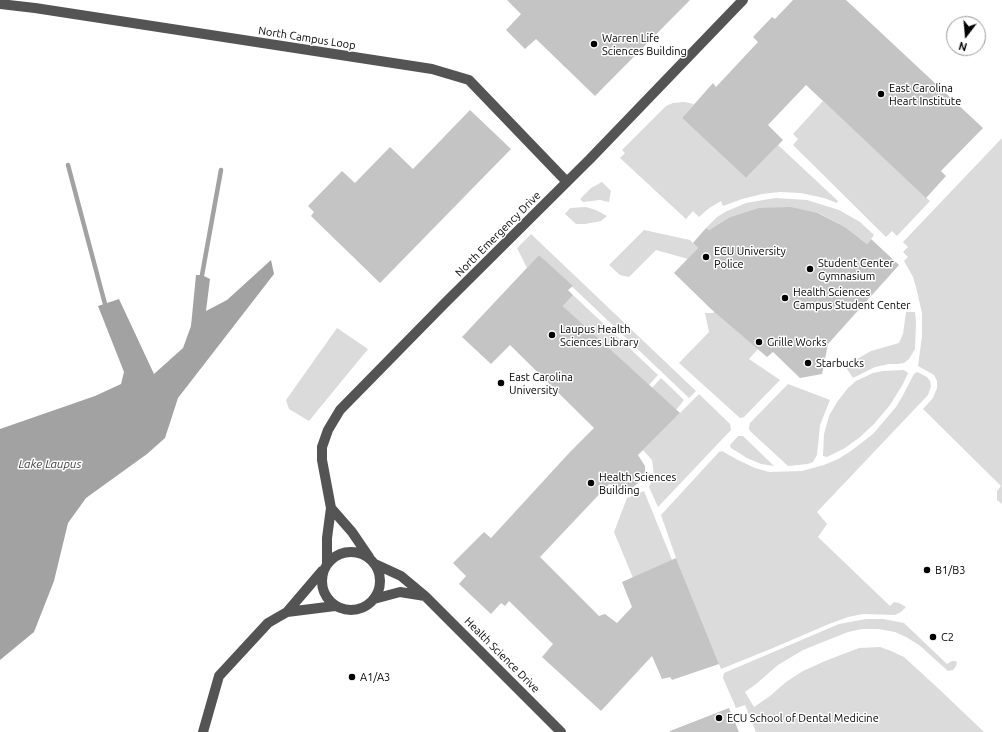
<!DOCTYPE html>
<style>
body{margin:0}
#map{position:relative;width:1002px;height:732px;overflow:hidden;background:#fff;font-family:Ubuntu,sans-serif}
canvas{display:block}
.north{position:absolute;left:946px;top:16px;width:40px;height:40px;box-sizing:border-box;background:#fff;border:1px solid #999;border-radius:50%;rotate:196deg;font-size:11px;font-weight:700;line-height:16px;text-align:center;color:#000}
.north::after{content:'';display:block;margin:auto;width:14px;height:18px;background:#000;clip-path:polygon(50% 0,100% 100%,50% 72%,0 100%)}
</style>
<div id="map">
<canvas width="1002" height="732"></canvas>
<div class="north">N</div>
</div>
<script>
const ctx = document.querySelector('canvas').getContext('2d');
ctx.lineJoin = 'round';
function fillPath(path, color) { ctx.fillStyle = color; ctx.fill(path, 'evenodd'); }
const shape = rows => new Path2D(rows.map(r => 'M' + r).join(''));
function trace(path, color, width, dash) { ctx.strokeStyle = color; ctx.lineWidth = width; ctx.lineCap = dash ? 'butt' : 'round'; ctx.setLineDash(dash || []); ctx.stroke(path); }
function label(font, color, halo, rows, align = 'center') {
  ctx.font = font + ' Ubuntu,sans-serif'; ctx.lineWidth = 3; ctx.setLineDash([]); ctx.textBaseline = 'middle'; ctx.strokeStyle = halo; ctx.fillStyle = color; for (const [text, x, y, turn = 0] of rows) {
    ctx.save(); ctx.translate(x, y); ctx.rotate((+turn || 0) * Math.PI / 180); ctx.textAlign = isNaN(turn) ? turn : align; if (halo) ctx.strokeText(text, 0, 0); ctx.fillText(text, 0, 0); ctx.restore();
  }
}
fillPath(shape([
 [823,101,930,201,897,236,892,231,886,237,793,145,798,139,793,134],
 [684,102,694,104,682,118,746,178,778,145,838,201,837,203,824,198,801,193,780,192,762,194,742,199,723,206,721,201,708,209,699,217,693,211,686,219,620,158,625,153,622,150,666,106,673,103],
 [1002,138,1002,504,997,500,997,491,1001,486,923,409,933,398,937,388,937,381,934,375,918,366,922,336,922,313,916,287,913,277,904,261,908,257,903,252,908,247,903,242],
 [602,182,611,191,609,202,600,200,583,202,580,199,591,188],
 [775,198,807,200,839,210,860,222,874,235,867,244,845,227,819,213,758,208,730,217,709,230,706,228,717,217,725,212,746,203],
 [586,207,596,210,607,216,601,221,585,224,576,224,565,214,570,208],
 [644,230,690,240,698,248,688,259,656,250,629,277,620,275,609,265],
 [531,234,696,391,689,398,539,255,527,268,517,248],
 [573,295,658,375,649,385,563,306],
 [715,311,758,349,749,359,780,380,744,417,740,418,679,363,709,332,705,313,713,313],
 [906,312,915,312,916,322,915,349,909,359,904,363,898,364,889,364,875,367,853,378,845,366,871,351,899,343,903,334],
 [337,328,368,349,309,421,289,409,286,400],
 [904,370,908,373,903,384,890,405,874,424,860,437,845,448,827,457,823,456,824,434,829,416,837,402,848,388,856,381,873,373,883,371],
 [917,372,927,377,930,381,931,386,928,395,817,512,827,524,818,537,890,606,894,602,899,603,906,607,901,612,895,615,863,614,848,617,829,624,773,648,721,669,676,558,661,515,719,452,722,451,738,460,755,468,769,472,802,471,824,465,838,459,851,451,873,434,896,407,902,397,914,374],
 [661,378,684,400,676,410,652,388],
 [788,384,830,400,820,425,817,455,813,462,808,464,788,466,750,431,749,428,750,423],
 [699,394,730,424,731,430,658,507,649,487,654,475,652,460,643,450],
 [738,436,743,436,774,466,761,464,747,458,731,448,730,445],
 [644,491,672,560,633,578,614,532,627,498],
 [866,619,883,619,904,623,947,664,952,661,955,661,957,662,956,666,953,670,948,671,919,645,906,637,895,632,878,629,862,629,848,632,803,650,778,665,756,684,745,692,754,707,770,696,786,682,803,671,825,661,859,648,880,647,891,651,904,657,940,690,984,732,756,732,745,705,736,708,723,678,724,673,839,624]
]), '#dbdbdb');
fillPath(shape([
 [271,260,274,274,178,398,165,438,147,454,86,498,68,523,54,581,34,632,0,660,0,429,95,396,121,384,124,372,98,306,119,299,154,374,183,348,191,326,196,275,202,275,210,279,206,311,227,300]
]), '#a2a2a2');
trace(shape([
 [68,165,105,304],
 [202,275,221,170]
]), '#a2a2a2', 4.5);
fillPath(shape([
 [507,0,690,0,595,96,536,39,525,49,506,30,521,14],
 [793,0,846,0,983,128,941,171,946,176,926,198,806,85,768,125,783,140,746,178,682,118,713,83,716,87,758,42,753,37,772,17,775,19],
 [470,110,511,149,380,283,311,216,314,212,308,206,342,171,355,183,390,147,413,169],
 [790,207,818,213,845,227,867,244,871,239,899,265,828,344,822,374,800,378,773,352,767,357,711,309,674,273,698,248,693,243,706,228,709,230,730,217,758,208],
 [539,255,573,286,568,290,573,295,563,306,680,413,638,455,645,466,645,474,641,481,633,487,618,487,609,484,540,557,599,616,605,614,617,623,632,607,622,582,676,558,719,664,672,680,670,677,662,679,652,656,601,711,542,657,553,644,509,601,505,606,501,603,491,614,459,584,466,576,453,563,484,532,491,538,570,452,594,428,510,345,491,364,462,337],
 [729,708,739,732,670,732,670,731]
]), '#c4c4c4');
trace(shape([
 [0,4,35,8,432,69,469,80,567,182],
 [331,508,352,532,369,557],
 '322 581a29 29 0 1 1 58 0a29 29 0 1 1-58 0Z',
 [327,563,327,538,331,508,322,460,322,447,328,430,340,410,445,303,590,159,743,0],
 [375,564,401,576,425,596,561,732],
 [374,599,400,592,425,596],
 [287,612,335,606],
 [203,732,219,676,268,623,287,612,322,571]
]), '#545454', 10);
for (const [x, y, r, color] of [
 [594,44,4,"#000"],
 [881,94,4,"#000"],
 [706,257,4,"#000"],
 [810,269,4,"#000"],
 [785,298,4,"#000"],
 [552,335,4,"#000"],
 [759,342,4,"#000"],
 [808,363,4,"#000"],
 [501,383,4,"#000"],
 [591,483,4,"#000"],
 [927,570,4,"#000"],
 [933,637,4,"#000"],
 [352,677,4,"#000"],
 [719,718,4,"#000"]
]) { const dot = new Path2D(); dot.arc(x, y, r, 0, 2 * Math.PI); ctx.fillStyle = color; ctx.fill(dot); trace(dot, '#fff', 1.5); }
label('11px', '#000', '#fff', [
 ["North Campus Loop",307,38,9],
 ["North Emergency Drive",498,234,-45],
 ["Health Science Drive",502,655,45]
]);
label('11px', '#000', '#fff', [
 ["Warren Life",602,38],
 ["Sciences Building",602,51],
 ["East Carolina",889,88],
 ["Heart Institute",889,101],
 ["ECU University",714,251],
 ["Police",714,264],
 ["Student Center",818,263],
 ["Gymnasium",818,276],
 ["Health Sciences",793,292],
 ["Campus Student Center",793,305],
 ["Laupus Health",560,329],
 ["Sciences Library",560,342],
 ["Grille Works",767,342],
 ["Starbucks",816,363],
 ["East Carolina",509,377],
 ["University",509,390],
 ["Health Sciences",599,477],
 ["Building",599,490],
 ["B1/B3",935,570],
 ["C2",941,637],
 ["A1/A3",360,677],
 ["ECU School of Dental Medicine",727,718]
], 'left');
label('italic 12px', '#434343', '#fff', [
 ["Lake Laupus",50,464]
]);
</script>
